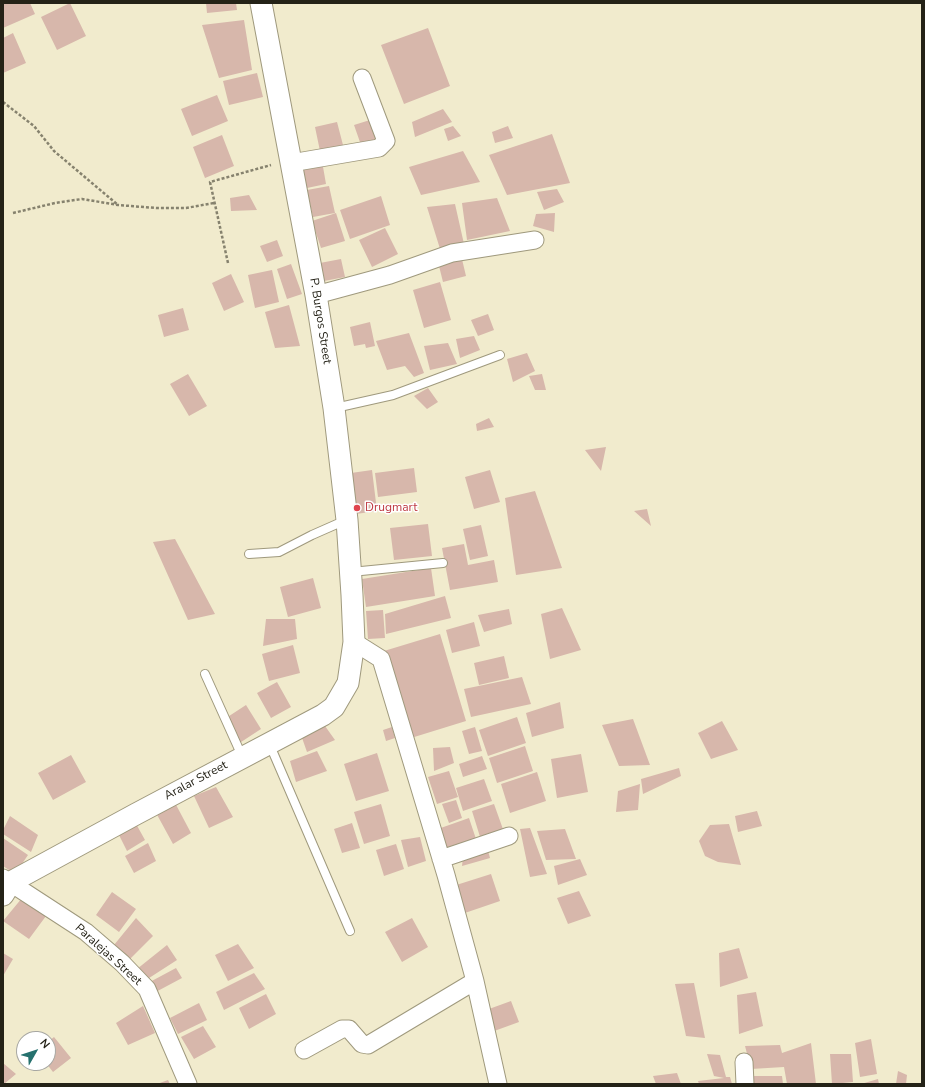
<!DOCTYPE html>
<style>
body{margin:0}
#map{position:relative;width:925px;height:1087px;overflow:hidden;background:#f1ebcd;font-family:"Nunito Sans",sans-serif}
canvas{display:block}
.frame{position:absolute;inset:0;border:4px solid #242217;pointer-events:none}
.north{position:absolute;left:16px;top:1031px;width:40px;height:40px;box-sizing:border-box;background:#fff;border:1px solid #a7a7a2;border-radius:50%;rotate:51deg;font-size:11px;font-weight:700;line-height:16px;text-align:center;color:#242217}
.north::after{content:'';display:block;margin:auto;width:14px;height:18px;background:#26716e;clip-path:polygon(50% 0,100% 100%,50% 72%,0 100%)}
</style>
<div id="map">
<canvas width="925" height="1087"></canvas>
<div class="frame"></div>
<div class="north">N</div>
</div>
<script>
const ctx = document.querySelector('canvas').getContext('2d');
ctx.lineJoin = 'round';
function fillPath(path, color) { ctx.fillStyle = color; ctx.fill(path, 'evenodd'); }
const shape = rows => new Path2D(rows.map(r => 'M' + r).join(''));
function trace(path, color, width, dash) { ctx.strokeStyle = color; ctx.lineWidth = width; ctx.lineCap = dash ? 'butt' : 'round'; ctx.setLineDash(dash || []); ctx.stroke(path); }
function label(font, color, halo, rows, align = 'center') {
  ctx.font = font + ' "Nunito Sans",sans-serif'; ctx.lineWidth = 3; ctx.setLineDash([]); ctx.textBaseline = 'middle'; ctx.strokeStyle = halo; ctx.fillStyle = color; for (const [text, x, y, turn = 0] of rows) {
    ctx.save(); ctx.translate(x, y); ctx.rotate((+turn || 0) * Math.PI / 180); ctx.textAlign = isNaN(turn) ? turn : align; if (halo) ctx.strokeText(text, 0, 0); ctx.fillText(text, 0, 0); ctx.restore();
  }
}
fillPath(shape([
 [3,3,30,3,35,14,3,28],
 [70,3,86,36,57,50,41,17],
 [206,3,236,3,237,10,207,13],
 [244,20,252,70,219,78,202,25],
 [428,28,450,86,404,104,381,45],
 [13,33,26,63,3,73,3,38],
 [257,73,263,97,229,105,223,81],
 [217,95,228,121,192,136,181,109],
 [443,109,452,122,415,137,412,122],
 [370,120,376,140,361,145,354,125],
 [337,122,343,145,320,151,315,127],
 [453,126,461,136,448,141,444,129],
 [508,126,513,138,495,143,492,132],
 [552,134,570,183,507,195,489,155],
 [222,135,234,166,205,178,193,147],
 [463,151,480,182,421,195,409,167],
 [322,161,326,184,307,188,302,164],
 [329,186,335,213,313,217,307,190],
 [557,189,564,202,544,210,537,192],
 [249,195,257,210,231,211,230,198],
 [381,196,390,225,350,239,340,210],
 [497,198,510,231,467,240,462,203],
 [455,204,464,244,441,252,427,207],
 [336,213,345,241,321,248,312,221],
 [555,213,554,232,533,226,536,214],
 [385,228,398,254,372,267,359,240],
 [277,240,283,256,267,262,260,246],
 [461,255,466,276,443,282,438,262],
 [341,259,345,277,324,281,320,263],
 [291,264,302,294,287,299,277,269],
 [272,270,279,302,255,308,248,275],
 [231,274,244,302,224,311,212,283],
 [440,282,451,320,424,328,413,290],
 [289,305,300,346,275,348,265,312],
 [183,308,189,330,164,337,158,315],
 [488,314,494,330,478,336,471,320],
 [370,322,375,346,366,348,365,344,354,346,350,327],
 [409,333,424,373,414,377,405,366,387,370,376,341],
 [474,336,480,350,460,358,456,339],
 [448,343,457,364,430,370,424,346],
 [527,353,535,371,513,382,507,359],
 [188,374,207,406,189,416,170,384],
 [542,374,546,390,535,390,529,376],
 [428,388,438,402,427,409,414,396],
 [489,418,494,427,477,431,476,424],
 [606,447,601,471,585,450],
 [414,468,417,492,378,497,375,473],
 [372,470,377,511,356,514,351,473],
 [490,470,500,502,474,509,465,477],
 [535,491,562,568,516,575,505,498],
 [647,509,651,526,634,511],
 [428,524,432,556,394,560,390,528],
 [481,525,488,556,470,560,463,529],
 [175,539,215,614,188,620,153,542],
 [464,544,468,565,494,560,498,582,450,590,442,548],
 [431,568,435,596,366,607,362,579],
 [313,578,321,608,288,617,280,587],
 [445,596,451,618,386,634,385,614],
 [562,608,581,650,550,659,541,614],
 [509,609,512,624,484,632,478,615],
 [383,610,385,638,368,639,366,611],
 [266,619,295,619,297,639,263,646],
 [474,622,480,646,452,653,446,630],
 [440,634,466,721,411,738,384,651],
 [293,645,300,673,269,681,262,654],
 [504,656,509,678,479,685,474,663],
 [522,677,531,704,471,717,464,689],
 [277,682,291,707,271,718,257,693],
 [560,702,564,728,532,737,526,713],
 [246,705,261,729,238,744,223,720],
 [517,717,526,743,488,756,479,730],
 [633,719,650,765,619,766,602,725],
 [722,721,738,750,711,759,698,733],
 [325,726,335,740,307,752,301,735],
 [392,727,395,738,386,741,383,730],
 [475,727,482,751,469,754,462,731],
 [525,746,533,771,497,783,489,758],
 [450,747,454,763,434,771,433,748],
 [317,751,327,771,296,782,290,761],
 [377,753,389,791,356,801,344,764],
 [581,754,588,792,557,798,551,759],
 [71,755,86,782,53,800,38,773],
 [482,756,487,769,463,777,459,764],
 [679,768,681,776,643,794,641,779],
 [449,771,458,797,437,804,428,777],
 [537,772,546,801,510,813,501,784],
 [484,779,492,801,463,811,456,788],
 [640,784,638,810,616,812,618,791],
 [216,787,233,817,209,828,194,796],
 [456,800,462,818,449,823,442,804],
 [174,801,191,833,173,844,155,811],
 [381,804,390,836,364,844,354,812],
 [494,804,504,832,481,840,472,811],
 [757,811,762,826,738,832,735,816],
 [10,816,38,835,31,852,3,834,3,830],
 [469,818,478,845,443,856,435,830],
 [135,822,145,840,127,851,117,831],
 [352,823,360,848,342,853,334,829],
 [729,824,741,865,718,862,705,856,699,841,710,825],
 [530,828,547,874,530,877,520,829],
 [565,829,576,859,546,860,537,831],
 [420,837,426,861,408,867,401,840],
 [3,838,28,855,15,874,3,866],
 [148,843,156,861,134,873,125,856],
 [396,844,404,869,384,876,376,850],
 [487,847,490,858,462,866,463,857],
 [580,859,587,875,558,885,554,866],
 [491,874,500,901,459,915,450,887],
 [579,891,591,916,568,924,557,898],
 [112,892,136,909,119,932,96,915],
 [22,898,46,916,29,939,3,921],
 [136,918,153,936,129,960,114,945],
 [412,918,428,947,402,962,385,932],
 [238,944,254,968,228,981,215,955],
 [167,945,177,960,146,980,137,969],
 [739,948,748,978,720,987,719,953],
 [3,953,13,959,3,976],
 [176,968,182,978,152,994,148,983],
 [254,973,265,989,224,1010,216,992],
 [694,983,705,1038,686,1036,675,984],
 [756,992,763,1026,739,1034,737,995],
 [266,994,276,1014,249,1029,239,1008],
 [511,1001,519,1022,486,1034,478,1013],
 [199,1003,207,1020,178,1034,170,1018],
 [143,1006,155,1033,128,1045,116,1023],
 [203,1026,216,1047,194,1059,181,1037],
 [54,1037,71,1058,53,1072,46,1063,48,1063,48,1042],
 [871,1039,877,1074,860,1077,855,1043],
 [811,1043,816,1084,787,1084,784,1067,751,1069,745,1046,780,1045,782,1053],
 [707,1054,720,1055,726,1077,730,1077,732,1084,699,1084,698,1081,724,1078,714,1076],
 [830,1054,851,1054,853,1082,832,1084],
 [3,1063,16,1074,4,1084,3,1084],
 [898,1071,907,1075,906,1084,896,1084],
 [677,1073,681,1084,656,1084,653,1076],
 [752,1076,782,1076,783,1084,753,1084],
 [878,1079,879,1084,861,1084],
 [168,1080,170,1084,157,1084]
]), '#d7b7ab');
const service = shape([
 [335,408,393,395,500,355],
 [249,554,279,552,312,535,346,520],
 [351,572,443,563],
 [205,674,242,756],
 [269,743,350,931]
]);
const minor = shape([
 [291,163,379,148,386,141,362,78],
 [316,295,390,275,452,253,535,240],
 [354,642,381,659,446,875,475,981,498,1084],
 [441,859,509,836],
 [3,878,86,932,122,963,147,989,188,1084],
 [304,1050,342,1029,349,1029,362,1044,368,1045,475,981],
 [744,1062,745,1084]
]);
const tertiary = shape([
 [3,895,11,882,136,814,323,715,334,707,348,683,354,642,352,595,347,520,334,408,316,295,261,3]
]);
trace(service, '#9f997d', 10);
trace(minor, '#9f997d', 19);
trace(tertiary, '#9f997d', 23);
trace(shape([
 [3,102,34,126,54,151,118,205],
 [13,213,55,203,82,199,118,205,156,208,186,208,214,203],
 [228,263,210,182,271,165]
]), '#86826e', 2.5, [3, 2]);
trace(service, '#fff', 8);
trace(minor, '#fff', 17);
trace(tertiary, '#fff', 21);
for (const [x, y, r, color] of [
 [357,508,4,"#e0444e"]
]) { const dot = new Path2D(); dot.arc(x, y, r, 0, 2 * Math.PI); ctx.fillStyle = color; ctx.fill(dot); trace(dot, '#fff', 1.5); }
label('12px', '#242217', '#fff', [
 ["P. Burgos Street",320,321,81],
 ["Aralar Street",196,781,-28],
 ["Paralejas Street",108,955,42]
]);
label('12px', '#be3a42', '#fff', [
 ["Drugmart",365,508]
], 'left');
</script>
